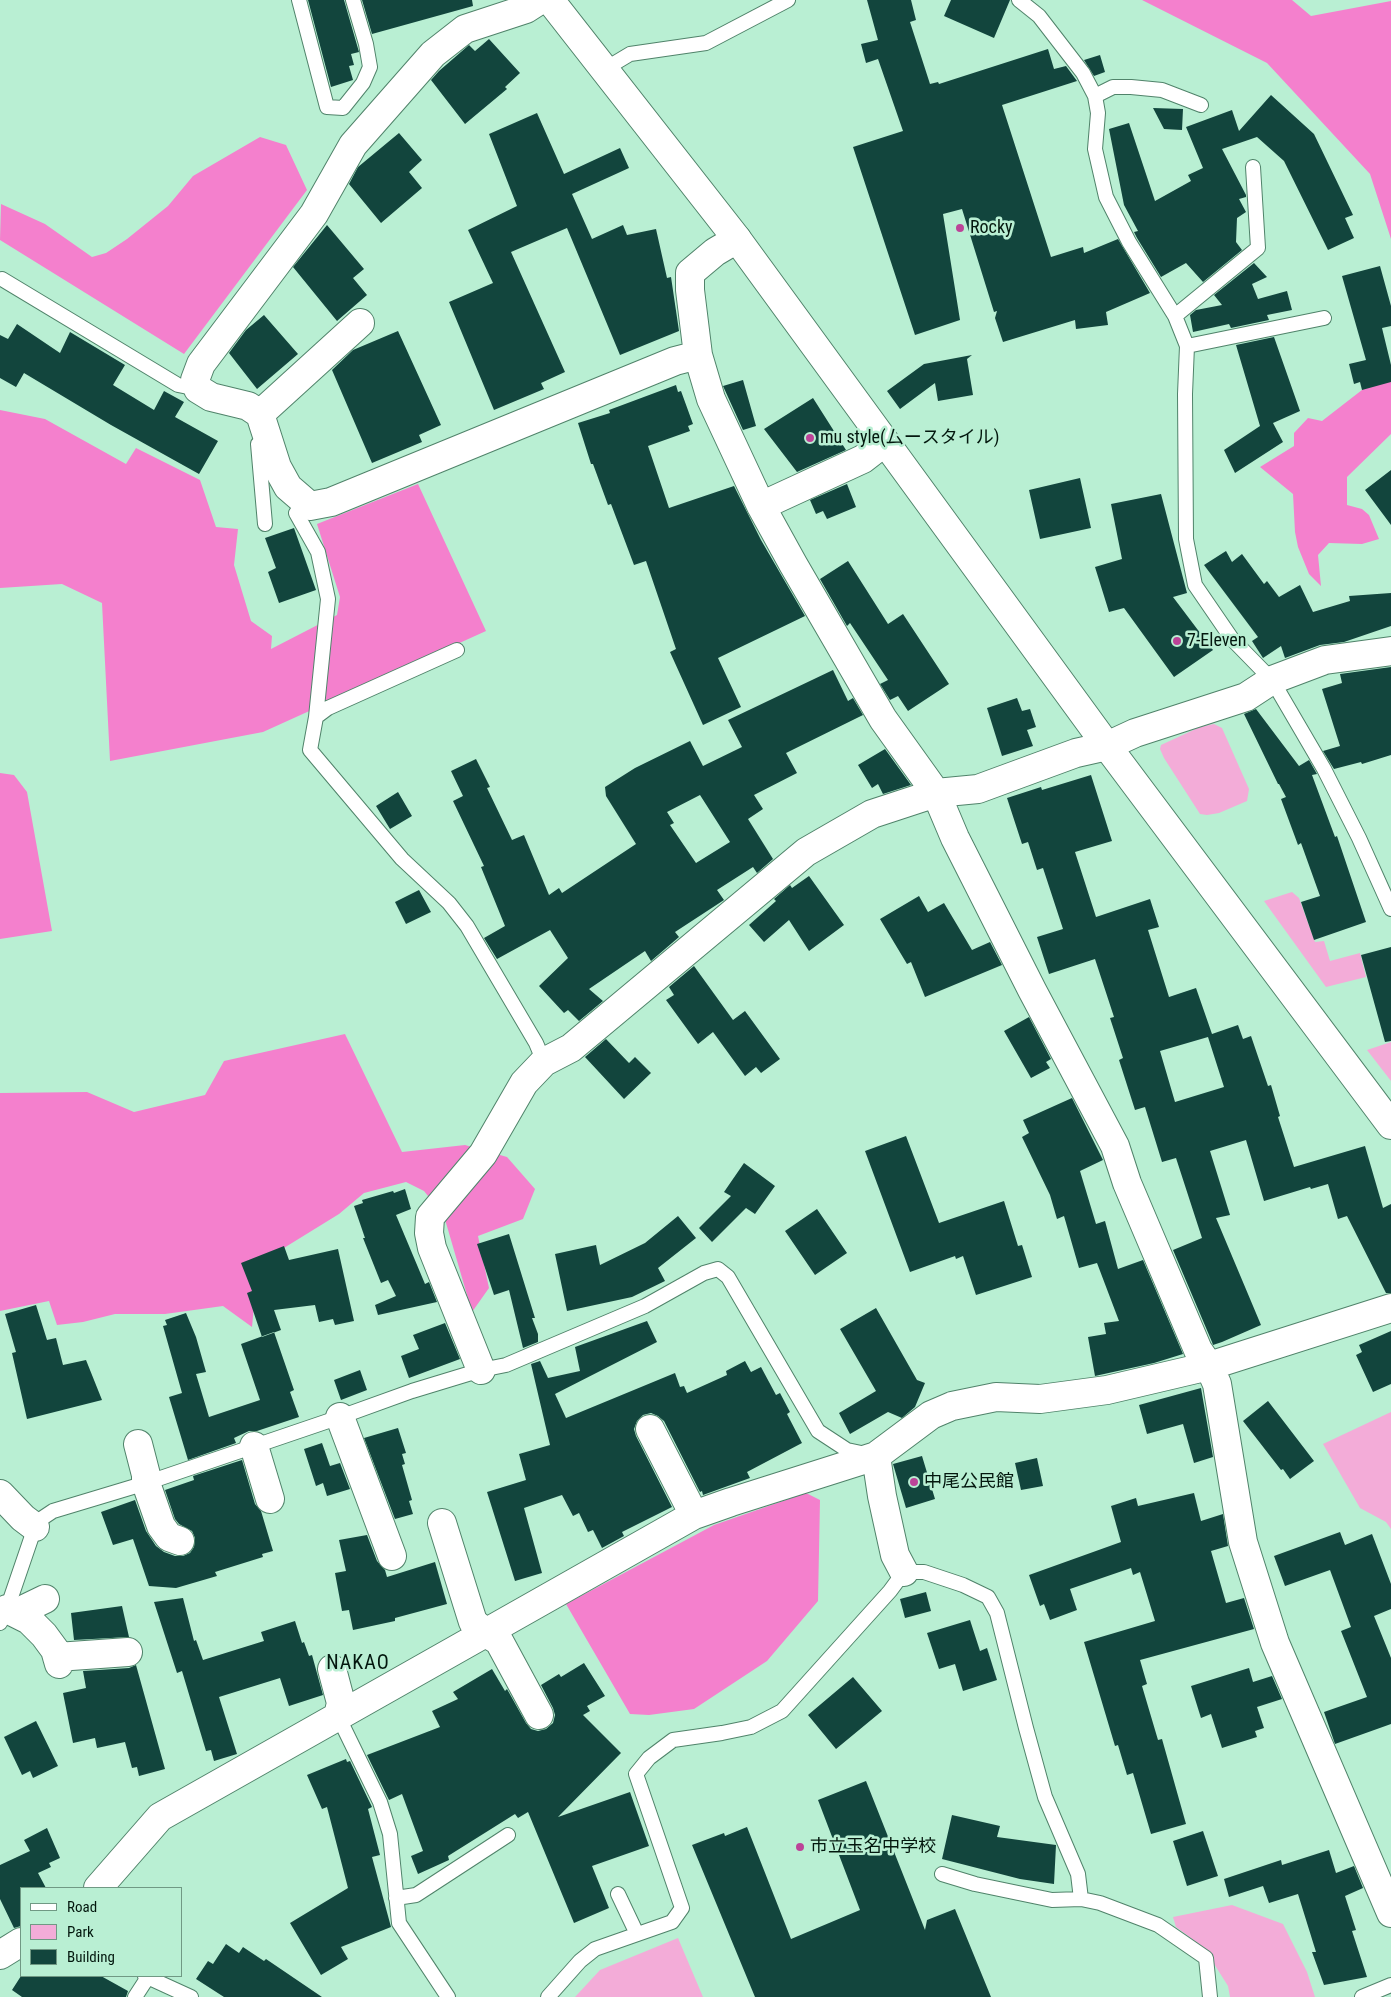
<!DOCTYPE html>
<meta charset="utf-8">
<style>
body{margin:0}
#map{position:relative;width:1391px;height:1997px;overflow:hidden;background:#b9efd3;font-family:"Roboto Condensed",sans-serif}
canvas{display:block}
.legend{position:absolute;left:20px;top:1887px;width:162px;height:90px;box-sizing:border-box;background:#b9efd3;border:1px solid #709984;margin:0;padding:6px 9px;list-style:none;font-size:15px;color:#03170e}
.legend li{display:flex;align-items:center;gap:10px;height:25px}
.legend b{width:25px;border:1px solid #709984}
</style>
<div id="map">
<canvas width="1391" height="1997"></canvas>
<ul class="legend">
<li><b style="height:6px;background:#fff"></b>Road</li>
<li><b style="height:14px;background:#f3acd8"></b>Park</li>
<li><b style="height:14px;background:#12453d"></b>Building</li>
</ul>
</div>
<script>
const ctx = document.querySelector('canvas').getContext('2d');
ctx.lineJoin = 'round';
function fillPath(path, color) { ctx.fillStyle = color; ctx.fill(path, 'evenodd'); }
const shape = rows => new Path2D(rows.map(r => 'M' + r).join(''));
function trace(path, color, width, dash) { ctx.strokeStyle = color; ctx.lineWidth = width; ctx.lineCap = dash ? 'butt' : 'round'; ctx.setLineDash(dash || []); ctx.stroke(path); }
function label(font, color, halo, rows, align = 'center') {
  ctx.font = font + ' "Roboto Condensed","Noto Sans JP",sans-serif'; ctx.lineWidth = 5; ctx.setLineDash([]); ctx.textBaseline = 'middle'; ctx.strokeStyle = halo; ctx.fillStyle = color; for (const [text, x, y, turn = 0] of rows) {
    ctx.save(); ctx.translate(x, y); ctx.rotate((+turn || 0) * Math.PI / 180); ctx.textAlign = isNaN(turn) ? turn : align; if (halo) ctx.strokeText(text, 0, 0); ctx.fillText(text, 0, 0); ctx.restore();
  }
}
fillPath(shape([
 [1214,724,1222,728,1249,789,1247,801,1219,813,1207,815,1200,814,1164,758,1160,749,1161,745,1200,727],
 [1292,892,1299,898,1315,942,1324,941,1330,961,1360,953,1366,977,1326,987,1264,901],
 [1391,1042,1391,1081,1367,1050],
 [1391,1412,1391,1529,1386,1522,1360,1508,1323,1444],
 [1232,1905,1283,1924,1307,1972,1315,1997,1230,1997,1228,1986,1204,1948,1176,1927,1173,1917],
 [678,1938,703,1997,575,1997,600,1970]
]), '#f3acd8');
fillPath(shape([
 [1142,0,1292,0,1311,16,1391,1,1391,239,1370,174,1267,63],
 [260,137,286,145,307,190,184,354,0,240,1,204,45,224,92,257,106,253,127,239,168,206,193,176],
 [1391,371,1391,434,1347,477,1347,505,1362,509,1369,515,1379,539,1362,544,1329,543,1318,555,1321,586,1309,574,1298,547,1295,532,1293,494,1260,467,1294,446,1294,433,1308,418,1322,421,1380,376],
 [0,410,45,419,126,464,136,448,200,480,216,527,238,529,234,565,251,621,272,636,271,649,337,615,340,597,317,524,418,484,486,631,263,732,110,761,102,603,62,584,0,588],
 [0,773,14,775,27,792,52,931,0,939],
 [345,1034,402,1152,465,1145,507,1157,535,1189,523,1219,478,1236,489,1288,472,1312,444,1216,424,1191,406,1182,364,1193,339,1214,279,1251,255,1295,252,1327,223,1306,165,1314,115,1314,83,1322,57,1325,49,1301,0,1311,0,1093,87,1092,134,1112,205,1095,224,1061],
 [806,1493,820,1500,818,1601,767,1661,694,1709,649,1715,630,1714,566,1604,714,1525]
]), '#f480cd');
fillPath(shape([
 [308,0,344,0,359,52,351,54,354,65,349,66,353,80,331,87],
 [362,0,472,0,473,6,372,34],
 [867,0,911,0,916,20,910,22,930,84,938,82,939,84,1048,49,1054,69,1066,66,1077,81,1002,105,1051,257,1083,247,1084,253,1118,239,1150,293,1106,312,1108,325,1076,329,1075,320,1003,342,995,318,997,311,994,312,962,209,943,214,960,320,915,335,853,147,903,131,878,59,866,63,861,44,878,40],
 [951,0,1010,0,994,38,944,16],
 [489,39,520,73,505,87,507,89,465,124,431,80,439,71,469,45,475,51],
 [1100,55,1105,72,1094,76,1084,60],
 [1271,95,1314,134,1353,215,1345,218,1354,238,1328,250,1284,161,1257,137,1222,149,1246,195,1246,197,1239,199,1246,212,1237,218,1236,242,1242,250,1203,282,1186,263,1161,277,1137,238,1134,232,1138,231,1124,205,1109,129,1129,123,1155,201,1191,181,1188,175,1203,168,1186,127,1232,110,1239,131],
 [1153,108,1183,109,1182,130,1164,129],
 [537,113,564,174,620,148,629,168,572,194,592,239,623,225,627,235,656,229,667,278,671,277,679,331,620,355,567,228,511,252,565,372,541,383,544,389,494,410,449,302,493,283,468,230,517,206,489,134],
 [399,133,422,160,409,172,422,188,381,223,349,184,358,167],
 [327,225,364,269,353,278,367,295,337,321,293,267],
 [1254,263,1267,277,1252,284,1258,299,1287,291,1292,310,1267,315,1269,320,1231,328,1229,324,1193,332,1190,315,1196,310,1222,305,1214,295],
 [1380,266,1391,306,1391,326,1382,328,1391,365,1391,382,1362,390,1360,382,1354,384,1349,364,1366,360,1342,276],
 [264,315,298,354,257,389,229,353,246,330],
 [17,324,60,353,70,332,125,365,113,385,154,410,164,391,184,402,175,417,218,441,199,474,111,425,24,373,16,387,0,378,0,335,8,339],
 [398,331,441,425,419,435,422,442,372,463,332,370,353,350],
 [1274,337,1300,411,1273,423,1283,442,1235,473,1224,450,1260,426,1236,345],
 [972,355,967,359,973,395,938,401,935,383,900,409,887,391,924,364],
 [743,380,756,426,743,430,723,386],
 [676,385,678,392,681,391,693,424,688,426,690,431,648,446,669,508,734,486,761,540,805,616,718,658,741,707,703,725,670,652,676,649,646,561,634,565,611,504,608,505,593,464,591,464,578,423,610,413,609,410],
 [813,398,846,450,797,472,764,429],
 [1391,470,1391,525,1365,490],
 [1080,478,1091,528,1040,539,1029,490],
 [847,484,856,507,827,519,823,511,816,514,810,500],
 [1161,494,1187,593,1173,597,1213,650,1174,677,1124,608,1109,612,1095,567,1122,559,1111,504],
 [294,528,316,590,279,603,268,572,276,568,265,538],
 [1226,551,1232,562,1242,554,1264,584,1267,581,1279,597,1300,585,1313,612,1350,601,1349,596,1391,593,1391,626,1344,642,1320,645,1285,658,1281,646,1263,658,1252,641,1258,637,1204,565],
 [848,561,888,624,903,614,949,684,908,711,898,696,890,700,880,684,888,680,850,623,847,626,820,579],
 [1391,667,1391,755,1362,764,1361,762,1334,769,1323,751,1340,746,1322,689,1342,683,1340,674],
 [833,670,848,701,853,698,863,715,786,753,797,773,754,795,763,809,748,819,773,859,757,873,753,867,717,890,724,900,675,932,679,937,651,961,645,951,589,989,603,1001,579,1021,568,1010,564,1013,539,986,568,958,550,930,497,959,484,938,505,926,481,867,484,866,453,801,463,796,451,771,476,759,490,787,487,788,512,840,524,835,549,895,559,888,562,893,636,844,606,796,605,787,635,768,690,741,703,766,742,747,728,720],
 [700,795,730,842,696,863,670,825,674,823,667,812],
 [1017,698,1022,711,1030,709,1036,727,1027,730,1033,746,1002,756,987,708],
 [1256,709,1299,766,1309,760,1317,774,1312,775,1335,837,1337,836,1366,922,1314,940,1301,902,1320,896,1301,843,1298,845,1281,799,1286,797,1279,784,1278,784,1244,714],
 [885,749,911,785,883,794,878,784,872,788,858,765],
 [1091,775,1112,841,1075,852,1096,917,1150,899,1159,927,1148,930,1169,997,1196,988,1212,1034,1238,1025,1243,1039,1251,1036,1268,1086,1271,1085,1280,1116,1278,1117,1294,1167,1365,1146,1383,1208,1391,1204,1391,1293,1386,1293,1347,1216,1338,1219,1328,1184,1311,1189,1310,1187,1264,1201,1246,1140,1210,1151,1230,1215,1216,1218,1261,1325,1222,1342,1213,1345,1212,1342,1173,1250,1202,1238,1176,1158,1162,1162,1145,1107,1135,1110,1119,1060,1123,1058,1110,1018,1114,1017,1095,959,1049,974,1037,937,1063,929,1043,868,1037,870,1028,842,1022,844,1007,798,1041,787,1042,790],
 [1208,1037,1224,1087,1175,1102,1160,1051],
 [398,792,412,816,390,829,376,806],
 [809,876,844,925,809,951,789,920,764,942,749,925,776,901,774,899,790,885,792,888],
 [419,890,431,912,406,924,395,902],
 [919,896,928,912,944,903,972,950,990,942,1002,965,925,997,911,962,907,964,880,919],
 [1391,947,1391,1041,1385,1042,1361,955],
 [694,966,733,1020,745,1011,780,1059,761,1073,756,1067,745,1076,713,1032,698,1044,666,1000,674,995,669,987],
 [1029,1017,1051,1059,1046,1062,1050,1068,1031,1078,1004,1031],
 [606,1039,629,1063,635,1057,651,1073,624,1099,585,1057],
 [1072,1098,1103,1160,1080,1171,1096,1224,1105,1221,1118,1269,1143,1260,1183,1354,1154,1363,1095,1376,1088,1337,1106,1334,1104,1323,1119,1321,1097,1263,1079,1268,1064,1216,1057,1219,1050,1195,1022,1137,1029,1133,1023,1120],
 [906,1136,939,1223,1004,1201,1018,1246,1022,1245,1032,1277,976,1295,963,1256,956,1259,955,1256,910,1272,865,1151],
 [744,1163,775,1186,755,1214,746,1208,712,1242,699,1228,731,1196,724,1192],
 [405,1189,411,1209,396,1215,425,1284,429,1282,437,1302,378,1315,375,1305,396,1296,388,1280,381,1283,363,1238,365,1238,354,1206,363,1203,362,1200,393,1191,394,1193],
 [817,1209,847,1253,815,1275,785,1231],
 [678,1216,696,1238,658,1268,665,1281,632,1297,567,1311,555,1254,596,1245,600,1265,645,1243],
 [509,1234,535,1318,532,1318,538,1334,538,1342,523,1348,509,1290,494,1295,477,1244],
 [284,1246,289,1260,338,1249,354,1321,335,1325,333,1319,319,1322,315,1305,274,1310,281,1330,262,1337,247,1293,252,1291,241,1263],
 [36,1305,47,1340,56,1338,63,1365,86,1360,102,1400,27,1419,12,1353,16,1352,5,1314],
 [876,1308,917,1380,925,1383,915,1407,902,1418,888,1412,850,1434,839,1413,876,1391,840,1329],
 [186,1313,196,1337,206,1372,196,1374,209,1417,260,1400,241,1344,274,1332,294,1390,290,1392,299,1417,257,1431,249,1431,234,1438,236,1443,188,1460,169,1397,182,1393,163,1326,167,1325,165,1320],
 [647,1321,657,1342,555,1394,566,1418,675,1373,680,1387,684,1386,687,1393,727,1375,726,1371,745,1361,751,1372,761,1367,776,1395,780,1393,790,1412,787,1414,802,1443,747,1472,750,1478,703,1495,702,1491,700,1492,664,1421,658,1416,651,1413,643,1415,637,1421,634,1429,636,1436,672,1507,622,1532,624,1536,602,1548,593,1530,588,1532,579,1513,573,1516,562,1495,524,1508,542,1573,515,1581,487,1492,526,1480,519,1454,550,1445,531,1364,540,1361,548,1378,580,1371,575,1347],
 [445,1323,460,1359,409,1378,401,1356,419,1349,413,1335],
 [1391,1331,1391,1384,1373,1392,1356,1355,1362,1352,1359,1345],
 [360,1370,367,1390,341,1400,334,1380],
 [1201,1388,1213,1457,1194,1463,1183,1424,1147,1434,1139,1405],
 [1268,1401,1314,1461,1290,1479,1283,1469,1281,1470,1243,1421],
 [398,1428,406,1453,402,1454,405,1464,402,1465,412,1500,409,1501,413,1514,395,1519,364,1438],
 [322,1443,330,1466,340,1463,350,1489,327,1496,323,1483,316,1486,304,1449],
 [922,1456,935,1499,906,1508,893,1464],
 [1037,1458,1043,1486,1021,1490,1015,1463],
 [242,1460,255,1504,261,1511,273,1551,262,1554,263,1557,215,1572,217,1576,176,1588,149,1586,133,1539,113,1545,101,1512,135,1500,146,1531,156,1546,164,1552,175,1556,183,1556,190,1553,194,1547,195,1538,192,1531,179,1524,175,1519,165,1490,194,1480,193,1476],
 [1194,1493,1201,1521,1223,1514,1228,1546,1211,1551,1226,1603,1244,1598,1254,1629,1140,1660,1147,1684,1142,1686,1158,1740,1162,1739,1186,1824,1151,1834,1133,1773,1127,1775,1118,1745,1115,1746,1084,1642,1155,1621,1140,1572,1133,1575,1131,1568,1070,1589,1077,1610,1050,1620,1044,1604,1040,1606,1029,1575,1121,1542,1111,1506,1136,1498,1138,1506],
 [1340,1532,1345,1545,1372,1534,1391,1584,1391,1609,1374,1616,1391,1658,1391,1724,1335,1744,1324,1712,1367,1697,1341,1631,1351,1627,1330,1570,1285,1586,1274,1556],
 [367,1535,377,1561,385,1570,387,1577,435,1562,447,1604,395,1618,395,1621,353,1630,349,1610,342,1611,335,1573,346,1571,339,1540],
 [926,1592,931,1611,905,1618,900,1599],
 [183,1598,194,1641,196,1640,203,1660,264,1641,261,1632,295,1621,302,1643,304,1642,309,1656,312,1655,323,1695,289,1706,280,1678,219,1697,237,1754,214,1761,211,1750,206,1751,182,1671,177,1673,154,1602],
 [122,1606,129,1637,74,1640,71,1613],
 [970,1620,980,1651,987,1648,997,1680,963,1691,955,1664,939,1669,927,1633],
 [584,1663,605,1696,587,1706,590,1711,583,1715,621,1753,558,1817,630,1792,649,1846,592,1866,609,1908,574,1923,528,1812,518,1818,515,1814,448,1856,449,1860,418,1874,411,1856,423,1851,402,1794,389,1800,367,1755,440,1727,432,1711,458,1699,453,1692,492,1669,505,1691,507,1689,526,1723,531,1729,538,1731,546,1729,553,1723,555,1715,553,1708,541,1685,559,1674,561,1677],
 [136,1665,165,1769,139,1776,137,1767,132,1768,125,1742,97,1748,95,1738,73,1743,63,1693,86,1688,83,1671,129,1668],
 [1249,1668,1253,1682,1272,1676,1282,1699,1257,1707,1264,1728,1255,1731,1257,1737,1222,1748,1211,1714,1201,1718,1191,1686],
 [853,1677,882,1711,836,1749,808,1715],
 [36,1721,58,1766,33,1778,30,1771,22,1775,4,1737],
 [346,1759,347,1762,350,1761,372,1807,368,1809,380,1855,372,1857,391,1927,341,1947,348,1959,321,1975,290,1923,348,1888,327,1807,322,1809,307,1775],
 [866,1781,925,1930,927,1920,955,1909,991,1997,755,1997,692,1845,724,1833,725,1836,747,1827,791,1939,860,1910,818,1800],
 [952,1815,1000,1826,997,1837,1056,1845,1054,1884,1020,1879,942,1859],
 [47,1828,60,1858,49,1863,51,1867,38,1873,46,1888,21,1888,21,1926,14,1928,0,1899,0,1865,30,1851,24,1840],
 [1203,1831,1218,1876,1187,1886,1173,1841],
 [1329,1850,1336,1873,1354,1866,1363,1888,1345,1896,1356,1930,1352,1931,1367,1977,1324,1985,1312,1952,1316,1952,1298,1894,1269,1903,1263,1886,1229,1897,1224,1879,1281,1860,1282,1865],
 [226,1944,239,1953,243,1947,264,1961,266,1959,322,1997,224,1997,196,1979,208,1961,213,1964],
 [21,1976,101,1976,128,1991,126,1997,22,1997,12,1990]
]), '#12453d');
const lane = shape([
 [299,0,327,107,343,108,363,83,370,67,366,44,353,0],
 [1019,0,1039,16,1083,73,1095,96,1098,113,1095,149,1106,197,1129,242,1175,316,1187,346,1185,394,1186,539,1195,585,1232,639,1272,680,1324,769,1359,838,1391,909],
 [605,69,630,54,706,43,788,0],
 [1095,96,1113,87,1131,87,1162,90,1201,105],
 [2,279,178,385,198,389],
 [1175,316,1258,248,1253,167],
 [1187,346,1324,318],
 [262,441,258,444,265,524],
 [310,506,296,513,318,552,328,599,316,717,310,750,402,859,449,903,467,926,536,1043,544,1062],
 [316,717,328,708,457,650],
 [0,1623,7,1609,35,1527,41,1519,53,1511,146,1483,340,1417,412,1391,481,1370,506,1365,645,1306,704,1273,718,1269,728,1277,818,1431,847,1450,866,1454],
 [338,1716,380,1802,390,1834,399,1923,448,1997],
 [942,1874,975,1884,1052,1900,1081,1899],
 [618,1894,637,1934],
 [396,1898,416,1895,508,1835],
 [145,1976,191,1997],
 [135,1997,148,1977],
 [548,1997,580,1961,595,1949,672,1922,682,1908,636,1774,649,1758,673,1740,722,1733,751,1727,782,1711,890,1591,904,1572,924,1572,963,1585,988,1597,997,1613,1026,1728,1045,1797,1078,1874,1081,1899,1100,1903,1158,1925,1206,1958,1210,1997],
 [1362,1997,1391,1985]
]);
const street = shape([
 [540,0,526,9,465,29,433,54,353,145,314,214,201,364,195,380,198,389,211,397,248,406,260,414,277,467,288,487,310,506,331,502,675,361,698,355],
 [737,239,715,252,690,273,690,290,698,355,711,399,761,506,793,564,883,719,936,793,955,838,1032,990,1115,1146,1127,1183,1198,1350,1209,1366,1217,1384,1243,1542,1275,1643,1391,1913],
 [260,414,360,323],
 [761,506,863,459,885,442],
 [481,1370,432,1248,429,1233,430,1217,483,1154,524,1083,544,1062,571,1048,806,852,872,814,936,793,978,789,1076,753,1107,746,1135,733,1246,697,1272,680,1325,660,1391,651],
 [340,1417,392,1556],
 [650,1429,694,1515],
 [138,1444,146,1475,146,1483,161,1526,169,1537,180,1541],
 [254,1446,270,1499],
 [876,1456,882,1496,895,1555,904,1572],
 [0,1494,23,1518,35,1527],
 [442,1523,473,1622,486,1633,499,1641,539,1715],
 [7,1609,29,1620,44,1635,55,1650,59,1664],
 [16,1613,45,1599],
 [57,1657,128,1652],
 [332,1669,341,1703,338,1716],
 [98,1888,160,1817,694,1515,731,1502,876,1456,931,1415,952,1406,996,1397,1040,1399,1107,1390,1209,1366,1391,1308],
 [0,1955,21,1942]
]);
const secondary = shape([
 [550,0,737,239,1107,746,1391,1125]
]);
trace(lane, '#50836a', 16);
trace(street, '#50836a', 30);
trace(secondary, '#50836a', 30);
trace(lane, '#fff', 14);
trace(street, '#fff', 28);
trace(secondary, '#fff', 28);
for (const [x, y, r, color] of [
 [960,228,5,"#bc4398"],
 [810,438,5,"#bc4398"],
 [1177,641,5,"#bc4398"],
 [914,1482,5,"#bc4398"],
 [800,1847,5,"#bc4398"]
]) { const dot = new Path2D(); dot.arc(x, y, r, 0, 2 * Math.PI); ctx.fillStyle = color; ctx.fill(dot); trace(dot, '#b9efd3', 2); }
label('18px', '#03170e', '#b9efd3', [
 ["Rocky",970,228],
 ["mu style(厶ースタイル)",820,438],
 ["7-Eleven",1187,641],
 ["中尾公民館",924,1482],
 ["市立玉名中学校",810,1847]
], 'left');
ctx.letterSpacing = '1px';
label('20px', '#03170e', '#b9efd3', [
 ["NAKAO",358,1664]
]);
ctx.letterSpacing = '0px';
</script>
